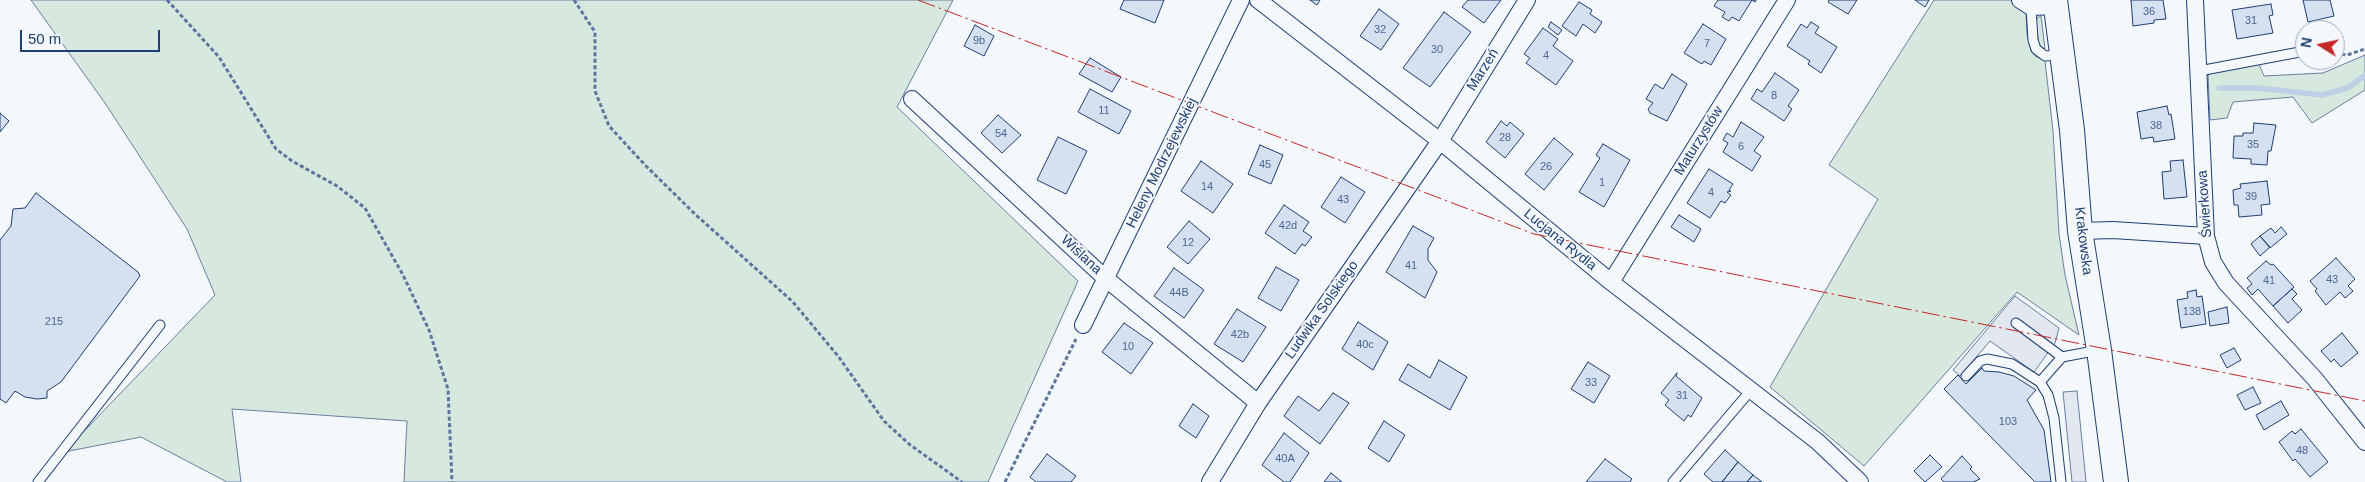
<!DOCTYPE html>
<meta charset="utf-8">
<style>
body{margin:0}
#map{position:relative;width:2365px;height:482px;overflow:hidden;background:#f4f7fb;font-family:Arial,sans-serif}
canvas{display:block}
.north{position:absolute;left:2295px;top:20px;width:50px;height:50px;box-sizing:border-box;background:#f4f7fb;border:1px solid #9eadc5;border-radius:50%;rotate:280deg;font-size:14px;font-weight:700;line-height:20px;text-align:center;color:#1d3f73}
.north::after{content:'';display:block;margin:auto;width:18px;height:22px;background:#c62828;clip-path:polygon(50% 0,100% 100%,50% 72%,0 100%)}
.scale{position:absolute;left:20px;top:30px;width:140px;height:22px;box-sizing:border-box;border:2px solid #1d3f73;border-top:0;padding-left:6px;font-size:15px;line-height:18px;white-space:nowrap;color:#1d3f73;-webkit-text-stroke:4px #f4f7fb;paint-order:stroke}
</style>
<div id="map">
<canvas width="2365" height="482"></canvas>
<div class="north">N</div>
<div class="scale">50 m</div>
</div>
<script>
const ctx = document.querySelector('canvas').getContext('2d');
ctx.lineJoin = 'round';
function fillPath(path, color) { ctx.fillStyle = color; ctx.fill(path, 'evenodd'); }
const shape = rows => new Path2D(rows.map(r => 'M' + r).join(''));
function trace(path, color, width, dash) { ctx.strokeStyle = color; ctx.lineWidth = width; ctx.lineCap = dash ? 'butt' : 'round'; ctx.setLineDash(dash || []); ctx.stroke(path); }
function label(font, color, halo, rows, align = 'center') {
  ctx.font = font + ' Arial,sans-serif'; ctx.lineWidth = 4; ctx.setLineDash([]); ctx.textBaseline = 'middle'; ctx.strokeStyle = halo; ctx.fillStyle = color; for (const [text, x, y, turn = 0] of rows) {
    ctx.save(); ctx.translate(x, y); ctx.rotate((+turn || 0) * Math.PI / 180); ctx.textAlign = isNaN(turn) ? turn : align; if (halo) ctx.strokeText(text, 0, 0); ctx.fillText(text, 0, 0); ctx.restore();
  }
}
const green = shape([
 [31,0,953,0,897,107,1078,281,988,482,404,482,407,421,232,409,241,482,227,482,141,437,64,452,215,295,187,229,105,103,31,0],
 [1934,0,2012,0,2022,6,2026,13,2027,34,2031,51,2035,56,2045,61,2053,131,2059,234,2065,275,2079,335,2017,292,1864,466,1770,387,1878,199,1829,165,1934,0],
 [2041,16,2045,49,2039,45,2036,23,2037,18,2041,16],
 [2365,55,2365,90,2312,123,2293,97,2233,102,2227,118,2210,120,2208,75,2212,72,2259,64,2264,76,2323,73,2365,55]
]);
fillPath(green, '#d7e8df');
trace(green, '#687fa3', 1);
const parking = shape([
 [2015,296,2059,328,2055,343,2034,372,1990,341,1960,376,1953,370,2015,296],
 [2077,391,2086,482,2072,482,2063,392,2077,391]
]);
fillPath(parking, '#e3e8f0');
trace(parking, '#687fa3', 1);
trace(shape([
 [2219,88,2258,88,2322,95,2348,88,2365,75]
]), '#bed0e5', 5.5);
const building = shape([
 [1124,0,1164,0,1155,23,1120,9,1124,0],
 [1310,0,1320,0,1317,5,1310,0],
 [1468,0,1501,0,1484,23,1462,7,1468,0],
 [1718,0,1756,0,1755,2,1752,0,1739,21,1732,17,1729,21,1722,17,1725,12,1714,6,1718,0],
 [1829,0,1857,0,1848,14,1828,2,1829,0],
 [1915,0,1929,0,1925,7,1915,0],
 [2131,0,2163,0,2166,19,2154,20,2154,23,2133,26,2131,0],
 [2303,0,2330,0,2334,16,2308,22,2303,0],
 [1579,2,1592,10,1590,14,1602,22,1595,33,1583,24,1576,36,1562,26,1579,2],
 [2271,4,2273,15,2269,16,2273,33,2237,39,2232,10,2271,4],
 [1379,9,1399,24,1381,50,1360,36,1379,9],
 [1444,12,1471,32,1430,87,1403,68,1444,12],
 [1551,22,1562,30,1558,35,1548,27,1551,22],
 [1811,22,1819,27,1815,33,1837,47,1821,73,1808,64,1810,61,1787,46,1801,24,1807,28,1811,22],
 [1703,24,1726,39,1711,65,1704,61,1702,64,1684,53,1703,24],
 [975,25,994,36,984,56,964,46,975,25],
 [1543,28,1558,39,1553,46,1573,61,1556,85,1526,63,1530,58,1524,54,1543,28],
 [1090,58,1121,77,1112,92,1079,74,1090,58],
 [1775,73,1799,90,1788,106,1792,109,1784,121,1751,99,1757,89,1762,92,1775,73],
 [1672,74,1687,84,1667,121,1650,113,1648,109,1653,103,1646,99,1655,84,1663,89,1672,74],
 [1090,89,1131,111,1119,134,1078,112,1090,89],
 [2167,106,2169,115,2171,114,2175,139,2154,142,2153,137,2141,139,2137,112,2167,106],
 [0,113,9,121,0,132,0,113],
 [998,115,1021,135,1002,153,981,133,998,115],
 [1501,121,1507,126,1510,122,1524,134,1505,158,1486,142,1501,121],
 [1741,122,1764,137,1754,151,1761,156,1752,171,1723,152,1728,143,1723,140,1727,133,1733,137,1741,122],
 [2254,123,2276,125,2271,151,2268,151,2267,165,2251,164,2251,159,2233,158,2234,136,2243,136,2243,133,2253,133,2254,123],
 [1058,137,1087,151,1066,194,1037,180,1058,137],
 [1554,138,1573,154,1544,190,1525,174,1554,138],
 [1603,144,1630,160,1604,207,1579,192,1600,158,1596,155,1603,144],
 [1260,145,1283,155,1271,184,1248,174,1260,145],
 [2183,160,2187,197,2164,199,2162,172,2171,171,2170,161,2183,160],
 [1201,161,1233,184,1213,213,1181,191,1201,161],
 [1709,169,1733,184,1729,190,1731,191,1727,192,1731,195,1725,203,1721,201,1710,218,1687,203,1709,169],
 [1341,177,1365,192,1345,223,1321,207,1341,177],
 [2267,181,2270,204,2261,205,2262,215,2239,217,2238,205,2234,205,2233,190,2241,188,2240,184,2267,181],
 [36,193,138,272,140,276,61,382,47,391,47,398,37,399,25,397,15,391,6,403,0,399,0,240,11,226,13,209,25,208,36,193],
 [1284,205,1309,222,1303,231,1312,237,1305,246,1302,244,1295,254,1265,233,1284,205],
 [1679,215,1701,229,1694,242,1671,227,1679,215],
 [1189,221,1210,239,1188,264,1167,247,1189,221],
 [1413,226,1434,238,1428,249,1428,260,1437,272,1425,298,1386,272,1413,226],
 [2281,227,2287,234,2270,248,2260,236,2271,228,2275,233,2281,227],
 [2260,236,2270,247,2260,256,2251,244,2260,236],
 [2336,258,2355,279,2348,286,2353,291,2345,298,2340,292,2326,305,2315,291,2317,289,2310,281,2336,258],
 [2266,261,2271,265,2273,264,2294,287,2273,306,2258,289,2252,295,2247,288,2252,284,2247,278,2266,261],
 [1276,267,1299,280,1281,311,1258,298,1276,267],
 [1174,268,1204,290,1184,318,1154,296,1174,268],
 [2292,289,2297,294,2292,299,2302,310,2288,323,2273,306,2292,289],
 [2196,290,2197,297,2202,296,2206,324,2181,328,2177,300,2188,298,2187,292,2196,290],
 [2227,307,2229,323,2210,326,2208,312,2227,307],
 [1237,309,1266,327,1243,362,1214,344,1237,309],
 [1358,322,1388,342,1373,370,1342,349,1358,322],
 [1124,323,1153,343,1131,374,1102,352,1124,323],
 [2342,333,2358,353,2341,367,2334,359,2331,362,2321,351,2342,333],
 [2234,348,2241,360,2227,368,2220,355,2234,348],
 [1439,360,1467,377,1450,410,1399,380,1408,364,1430,378,1439,360],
 [1588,362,1610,376,1594,403,1571,389,1588,362],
 [1982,368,1984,371,1999,372,2014,376,2036,390,2027,400,2044,430,2051,482,2035,482,1944,389,1958,375,1966,384,1982,368],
 [1677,373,1676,376,1702,398,1691,417,1688,415,1684,421,1665,405,1669,400,1661,393,1677,373],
 [2253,387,2261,403,2245,410,2237,395,2253,387],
 [1333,393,1349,403,1320,444,1284,416,1298,396,1319,411,1333,393],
 [2281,401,2289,415,2264,430,2256,415,2281,401],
 [1193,404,1209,416,1196,438,1179,426,1193,404],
 [1384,421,1405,435,1389,462,1368,448,1384,421],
 [2301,429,2328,462,2310,477,2295,459,2293,461,2279,442,2292,431,2295,434,2301,429],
 [1284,433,1309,453,1290,482,1284,482,1262,465,1284,433],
 [1725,450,1738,462,1722,482,1713,482,1704,474,1725,450],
 [1047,454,1076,476,1071,482,1036,482,1030,477,1047,454],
 [1930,455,1942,467,1925,482,1914,471,1930,455],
 [1962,456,1972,467,1970,469,1980,479,1973,482,1944,482,1941,479,1962,456],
 [1605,459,1632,479,1630,482,1586,482,1605,459],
 [1738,462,1753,475,1747,482,1722,482,1738,462],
 [1331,473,1342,482,1324,482,1331,473],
 [1753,475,1762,482,1747,482,1753,475]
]);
fillPath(building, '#d5e0f0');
trace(building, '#1d3f73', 1);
const lane = shape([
 [2031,7,2033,40,2036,49,2045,56,2060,55],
 [2199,71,2305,51],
 [2016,323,2062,357],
 [1966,376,1980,361,1987,359,2012,364,2040,382],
 [38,482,160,325],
 [1673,482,1751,390],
 [2061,482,2054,418,2048,395,2040,382,2062,357,2099,350]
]);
const street = shape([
 [1258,0,1440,141,1611,282,1818,442,1860,482],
 [2020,0,2031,7,2056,6],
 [2195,0,2206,236,2213,262,2226,283,2315,379,2365,442],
 [912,99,1105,278,1258,403],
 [2080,231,2113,230,2206,236],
 [1611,282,1787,0],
 [1083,325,1241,0],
 [1210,482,1258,403,1440,141,1527,0]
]);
const secondary = shape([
 [2055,0,2072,130,2080,231,2099,350,2116,482]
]);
trace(lane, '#1d3f73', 11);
trace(street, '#1d3f73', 18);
trace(secondary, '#1d3f73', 26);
trace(shape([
 [167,0,219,57,276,149,292,161,337,186,365,208,403,275,429,330,448,389,452,482],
 [574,0,595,32,595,91,609,126,646,166,696,215,793,302,838,356,884,421,909,444,962,482],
 [2335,53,2347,55,2365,49],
 [1005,482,1076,339]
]), '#5e769c', 3, [4, 2.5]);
trace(lane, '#f4f7fb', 9);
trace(street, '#f4f7fb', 16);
trace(secondary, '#f4f7fb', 24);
trace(shape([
 [918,0,1534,234,2365,401]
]), '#c62828', 1, [18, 4, 2.5, 4]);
label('11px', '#4b6792', null, [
 ["36",2149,12],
 ["31",2251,21],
 ["32",1380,30],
 ["9b",979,41],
 ["7",1707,44],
 ["30",1437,50],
 ["4",1546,56],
 ["8",1774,96],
 ["11",1104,111],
 ["38",2156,126],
 ["54",1001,134],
 ["28",1505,138],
 ["35",2253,145],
 ["6",1741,147],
 ["45",1265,165],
 ["26",1546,167],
 ["1",1602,183],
 ["14",1207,187],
 ["4",1711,193],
 ["39",2251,197],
 ["43",1343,200],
 ["42d",1288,226],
 ["12",1188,243],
 ["41",1411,266],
 ["43",2332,280],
 ["41",2269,281],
 ["44B",1179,293],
 ["138",2192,312],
 ["215",54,322],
 ["42b",1240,335],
 ["40c",1365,345],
 ["10",1128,347],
 ["33",1591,383],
 ["31",1682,396],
 ["103",2008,422],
 ["48",2302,451],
 ["40A",1285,459]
]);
label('14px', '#1d3f73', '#f4f7fb', [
 ["Marzeń",1483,70,-58],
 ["Maturzystów",1699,141,-58],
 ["Heleny Modrzejewskiej",1162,163,-64],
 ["Świerkowa",2205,204,-94],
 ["Lucjana Rydla",1560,240,39],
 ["Krakowska",2083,241,83],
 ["Wiślana",1081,255,43],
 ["Ludwika Solskiego",1322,310,-55]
]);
</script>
